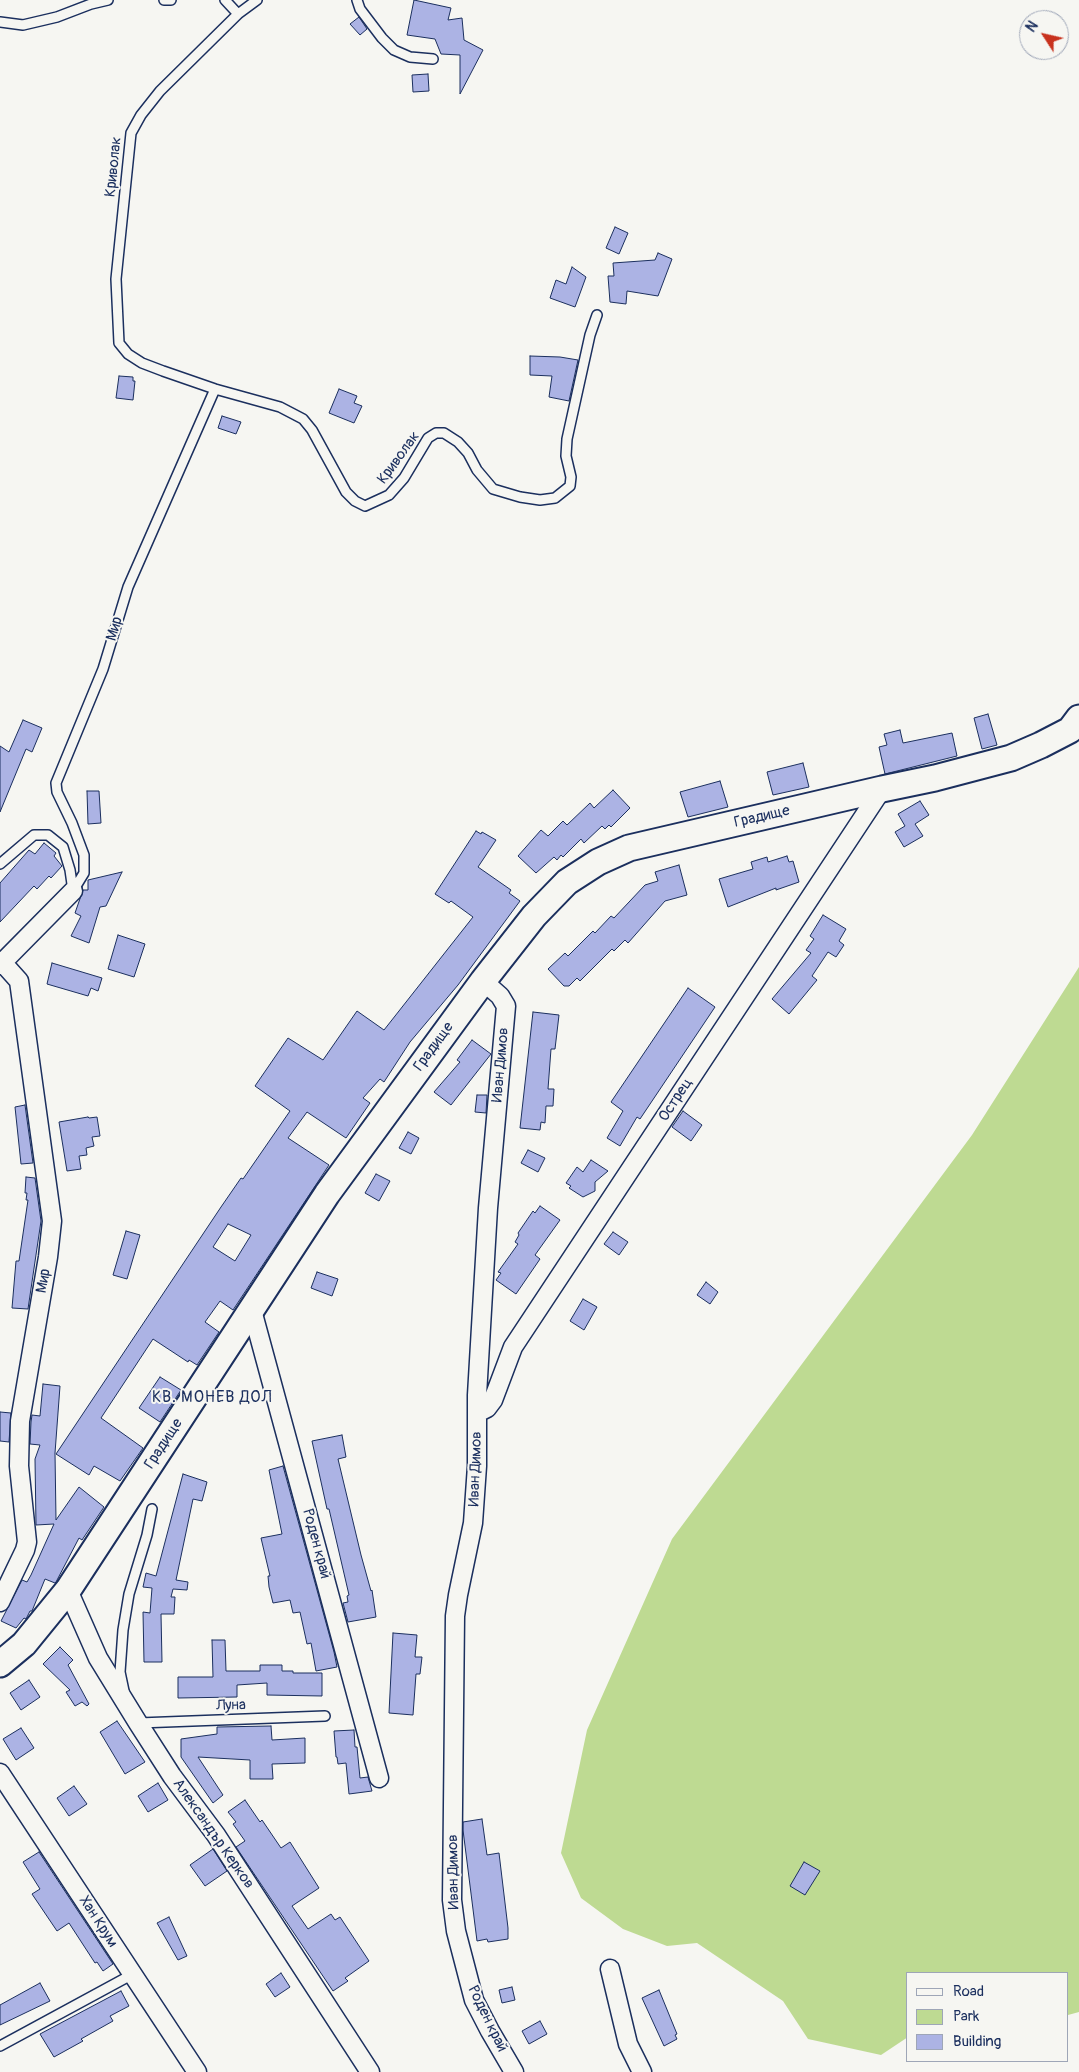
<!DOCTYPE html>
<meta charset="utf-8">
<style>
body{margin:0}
#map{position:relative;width:1079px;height:2072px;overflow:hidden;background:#f6f6f2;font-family:Pangolin,sans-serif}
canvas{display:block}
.legend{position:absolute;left:906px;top:1972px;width:162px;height:90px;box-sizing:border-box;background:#f6f6f2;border:1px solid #9ea6b7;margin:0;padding:6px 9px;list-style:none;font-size:15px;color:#1b2f5e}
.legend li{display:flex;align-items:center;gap:10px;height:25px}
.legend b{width:25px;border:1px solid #9ea6b7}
.north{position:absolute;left:1019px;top:10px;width:50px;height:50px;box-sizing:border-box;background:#f6f6f2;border:1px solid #9ea6b7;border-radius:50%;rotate:305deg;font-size:14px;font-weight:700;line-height:20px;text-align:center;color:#1b2f5e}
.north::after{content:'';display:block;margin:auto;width:18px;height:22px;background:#c8321e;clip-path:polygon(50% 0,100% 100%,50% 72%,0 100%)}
</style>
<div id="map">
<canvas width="1079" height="2072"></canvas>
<ul class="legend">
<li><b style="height:6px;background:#f6f6f2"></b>Road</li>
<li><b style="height:14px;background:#beda92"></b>Park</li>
<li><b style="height:14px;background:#acb3e4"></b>Building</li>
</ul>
<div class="north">N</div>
</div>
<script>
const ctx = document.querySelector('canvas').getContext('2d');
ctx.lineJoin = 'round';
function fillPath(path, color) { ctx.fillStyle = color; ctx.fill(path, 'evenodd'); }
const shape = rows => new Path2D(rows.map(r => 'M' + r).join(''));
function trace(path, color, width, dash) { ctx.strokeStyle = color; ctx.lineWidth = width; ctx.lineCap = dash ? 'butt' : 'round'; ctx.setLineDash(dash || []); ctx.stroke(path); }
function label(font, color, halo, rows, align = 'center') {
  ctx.font = font + ' Pangolin,sans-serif'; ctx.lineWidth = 4; ctx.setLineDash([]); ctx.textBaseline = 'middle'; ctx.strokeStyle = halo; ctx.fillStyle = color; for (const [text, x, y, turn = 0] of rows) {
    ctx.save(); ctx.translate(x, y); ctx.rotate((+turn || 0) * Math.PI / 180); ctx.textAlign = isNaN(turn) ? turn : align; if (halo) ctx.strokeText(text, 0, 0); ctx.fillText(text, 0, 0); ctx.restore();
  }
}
fillPath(shape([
 [1079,967,1079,2012,1068,2015,1068,1973,908,1973,908,2037,881,2055,808,2039,783,2001,697,1943,667,1946,623,1929,581,1898,561,1853,587,1730,672,1539,972,1135]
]), '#beda92');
const building = shape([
 [414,0,451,8,448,20,462,18,464,40,483,50,460,94,460,55,441,54,435,39,407,35,414,0],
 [359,17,367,29,360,35,350,24,359,17],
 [428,74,429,91,413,92,412,75,428,74],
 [615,227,628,233,619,254,606,248,615,227],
 [658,253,672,259,658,296,627,291,626,304,610,302,608,276,614,276,613,263,655,260,658,253],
 [572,267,586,277,575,307,550,298,556,280,566,284,572,267],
 [530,356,560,357,578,360,569,401,549,397,552,376,530,375,530,356],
 [119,376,133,377,133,381,135,381,133,400,116,398,119,376],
 [339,389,357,396,354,403,362,406,354,423,329,413,339,389],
 [222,416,241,422,236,434,218,428,222,416],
 [988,714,997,745,982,749,974,718,988,714],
 [23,720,42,728,32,752,26,749,0,812,0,746,9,752,23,720],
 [900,730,903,743,952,733,957,756,885,774,879,747,887,745,884,734,900,730],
 [803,763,809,787,773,795,767,772,803,763],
 [720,781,728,807,688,817,680,792,720,781],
 [613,790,630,808,611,827,609,825,605,829,602,826,584,843,581,839,563,857,561,855,557,860,554,857,536,873,518,856,541,830,548,836,563,821,567,825,590,803,594,808,613,790],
 [87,791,99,791,101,823,88,824,87,791],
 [920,801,929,815,915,824,923,836,904,847,895,832,905,826,898,814,920,801],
 [476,831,481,834,482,832,496,840,478,867,511,890,509,893,520,901,458,985,410,1042,384,1082,380,1079,363,1098,370,1103,346,1138,307,1112,288,1138,329,1165,233,1310,220,1301,205,1322,219,1332,197,1365,189,1360,188,1362,153,1339,101,1418,143,1448,120,1481,94,1466,89,1475,56,1454,221,1207,241,1178,243,1179,290,1111,255,1086,288,1038,323,1060,357,1011,384,1030,473,917,451,901,449,903,435,894,476,831],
 [228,1224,251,1235,235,1261,213,1247,228,1224],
 [44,843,56,853,54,856,62,866,51,878,49,876,37,889,34,886,0,922,0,883,29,850,35,854,44,843],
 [787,856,789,862,793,861,799,882,776,890,776,888,728,907,719,879,753,869,751,862,767,857,768,862,787,856],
 [679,865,687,895,665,901,628,943,625,940,614,951,612,949,580,981,577,978,569,986,564,986,548,969,565,953,568,956,593,931,595,933,611,916,614,918,645,885,658,881,655,872,679,865],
 [122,872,106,906,100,907,89,943,71,936,81,916,75,913,83,890,88,890,88,880,122,872],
 [823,915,846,929,839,941,844,945,836,957,828,952,812,976,817,980,789,1014,772,999,811,953,806,950,814,939,810,936,823,915],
 [118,935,145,944,134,977,108,969,118,935],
 [52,963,102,978,98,991,91,988,88,996,47,984,52,963],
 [688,988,715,1007,640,1119,637,1117,620,1146,607,1138,623,1111,611,1102,688,988],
 [533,1012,559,1015,555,1049,551,1049,548,1089,554,1089,553,1106,546,1106,545,1123,541,1122,540,1130,520,1128,533,1012],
 [472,1040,491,1054,451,1105,434,1092,460,1062,457,1060,472,1040],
 [477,1095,487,1095,486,1113,475,1112,477,1095],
 [25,1105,33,1163,21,1164,15,1107,25,1105],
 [683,1111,702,1125,691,1141,672,1127,683,1111],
 [88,1117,89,1118,97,1117,100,1136,92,1137,94,1146,86,1148,87,1155,79,1156,81,1169,67,1171,59,1122,88,1117],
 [408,1132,419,1138,411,1154,399,1148,408,1132],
 [528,1150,545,1158,538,1172,521,1163,528,1150],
 [591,1160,608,1171,595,1182,595,1191,583,1197,569,1188,571,1186,566,1183,577,1167,583,1172,591,1160],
 [376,1174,390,1181,379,1201,365,1193,376,1174],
 [26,1177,35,1178,41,1221,28,1309,12,1308,16,1261,19,1261,28,1200,26,1200,27,1193,25,1193,26,1177],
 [540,1206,560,1220,535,1255,540,1259,516,1294,496,1280,501,1273,498,1272,518,1244,515,1242,519,1235,518,1233,533,1211,535,1213,540,1206],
 [126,1231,140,1235,127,1279,113,1275,126,1231],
 [613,1232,628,1242,619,1255,604,1244,613,1232],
 [317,1272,338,1279,332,1296,311,1288,317,1272],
 [706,1282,718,1292,710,1304,697,1295,706,1282],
 [583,1299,597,1307,584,1330,570,1321,583,1299],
 [160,1377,181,1390,160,1422,139,1408,160,1377],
 [43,1384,60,1386,55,1453,56,1520,79,1487,104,1507,82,1540,79,1538,56,1582,55,1583,45,1579,32,1611,30,1611,26,1619,24,1618,16,1628,1,1621,22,1580,27,1582,31,1575,54,1524,36,1525,35,1459,40,1445,30,1444,31,1422,32,1415,40,1416,43,1384],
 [0,1412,11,1413,9,1442,0,1441,0,1412],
 [342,1435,346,1457,338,1459,361,1555,371,1591,372,1590,376,1617,348,1622,343,1603,348,1602,347,1596,349,1595,329,1509,327,1509,312,1441,342,1435],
 [283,1466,334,1652,337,1667,316,1671,311,1643,307,1644,300,1612,293,1613,290,1600,273,1603,269,1587,268,1576,270,1576,261,1538,282,1534,269,1470,283,1466],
 [183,1474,207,1482,202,1501,193,1499,176,1580,188,1582,187,1590,173,1589,171,1597,175,1597,174,1614,161,1614,162,1662,144,1662,143,1612,150,1613,152,1588,143,1587,146,1573,156,1576,183,1474],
 [393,1633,417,1635,415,1657,422,1657,420,1674,416,1674,413,1715,389,1713,393,1633],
 [212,1640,225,1640,226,1671,260,1671,260,1665,282,1665,282,1671,293,1671,293,1673,322,1673,322,1696,267,1695,267,1683,237,1685,237,1697,178,1698,178,1677,213,1677,212,1640],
 [60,1647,73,1660,68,1665,89,1704,87,1706,82,1702,75,1706,66,1692,70,1690,43,1664,60,1647],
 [29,1680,40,1697,21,1710,10,1693,29,1680],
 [117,1721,145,1762,125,1774,100,1732,117,1721],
 [271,1726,272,1740,305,1738,305,1763,272,1764,273,1779,250,1779,250,1760,198,1757,223,1795,213,1803,181,1757,181,1739,217,1734,217,1727,271,1726],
 [21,1728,34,1748,16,1760,3,1739,21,1728],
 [354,1730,355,1747,357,1747,360,1778,368,1777,372,1791,349,1794,346,1763,338,1764,337,1757,336,1757,334,1731,354,1730],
 [158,1783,168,1800,148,1812,138,1796,158,1783],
 [74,1786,87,1804,69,1816,57,1798,74,1786],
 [245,1800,260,1822,262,1820,281,1848,290,1842,319,1888,292,1906,308,1929,331,1914,335,1920,340,1917,369,1961,345,1978,348,1981,333,1991,236,1847,245,1841,233,1824,236,1822,228,1812,245,1800],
 [482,1819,487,1855,499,1853,508,1928,508,1939,488,1942,487,1939,477,1941,463,1830,463,1822,482,1819],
 [213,1849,227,1871,205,1886,190,1865,213,1849],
 [39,1852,113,1964,103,1971,97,1962,95,1963,69,1923,57,1931,32,1894,40,1889,23,1862,39,1852],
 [804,1862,820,1871,805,1895,790,1886,804,1862],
 [169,1917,187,1956,178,1960,157,1923,169,1917],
 [281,1973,290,1987,275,1997,266,1984,281,1973],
 [40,1983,50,2001,0,2025,0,2005,40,1983],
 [512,1987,515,2000,502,2003,499,1990,512,1987],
 [659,1990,677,2034,675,2035,677,2039,664,2046,642,1998,659,1990],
 [121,1991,129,2006,110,2016,113,2021,81,2039,83,2041,54,2057,40,2034,121,1991],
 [540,2021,547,2034,529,2044,522,2031,540,2021]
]);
fillPath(building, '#acb3e4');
trace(building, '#1b2f5e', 1);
const lane = shape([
 [164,0,171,0],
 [225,0,238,14],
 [257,0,238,14,160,91,141,115,131,133,116,279,119,343,128,354,142,363,163,371,215,389,280,407,303,419,312,430,346,492,355,501,365,506,389,495,404,478,428,438,436,433,444,433,458,442,468,453,477,470,493,489,520,497,540,500,555,498,570,486,571,477,566,456,567,439,590,335,597,315],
 [357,0,360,9,382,38,394,50,410,57,433,59],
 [0,22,23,25,57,17,91,4,108,0],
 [0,864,34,835,48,835,63,847,70,870,73,891],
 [73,891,84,873,84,855,72,823,57,792,56,783,103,669,128,587,215,389],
 [124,1691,120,1672,123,1630,129,1594,147,1535,152,1509],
 [139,1723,325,1716],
 [0,2046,133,1974]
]);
const street = shape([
 [0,965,73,891],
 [483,981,500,996,506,1006,488,1208,477,1395,477,1466,473,1523,458,1595,455,1616,452,1900,456,1931,474,2000,490,2031,514,2072],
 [252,1310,379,1778],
 [477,1413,487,1408,493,1400,513,1347,882,789],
 [68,1590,98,1658,138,1723,172,1776,216,1835,370,2072],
 [0,1602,25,1550,27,1542,19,1466,20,1421,48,1257,52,1221,19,981,2,962],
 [0,1773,197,2072],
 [610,1969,628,2044,642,2072]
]);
const secondary = shape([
 [0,1664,24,1644,68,1590,327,1194,483,981,534,916,567,882,598,862,629,848,882,789,935,778,1011,758,1041,745,1070,730,1079,718]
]);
trace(lane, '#1b2f5e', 12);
trace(street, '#1b2f5e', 21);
trace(secondary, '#1b2f5e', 29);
trace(lane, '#f6f6f2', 9);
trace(street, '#f6f6f2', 18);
trace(secondary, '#f6f6f2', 25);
label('15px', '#1b2f5e', '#f6f6f2', [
 ["Криволак",114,167,-84],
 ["Криволак",399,458,-54],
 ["Мир",115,629,-74],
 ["Градище",762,817,-13],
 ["Градище",434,1047,-54],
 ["Иван Димов",501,1065,-85],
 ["Острец",676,1100,-57],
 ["Мир",44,1281,-80],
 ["Градище",164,1444,-57],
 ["Иван Димов",476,1469,-88],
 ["Роден край",316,1544,75],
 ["Луна",231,1706,-2],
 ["Александър Керков",213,1834,55],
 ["Иван Димов",454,1872,-91],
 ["Хан Крум",98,1922,57],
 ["Роден край",487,2019,64]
]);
ctx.letterSpacing = '1px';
label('16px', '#1b2f5e', '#f6f6f2', [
 ["КВ. МОНЕВ ДОЛ",212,1398]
]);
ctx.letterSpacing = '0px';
</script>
